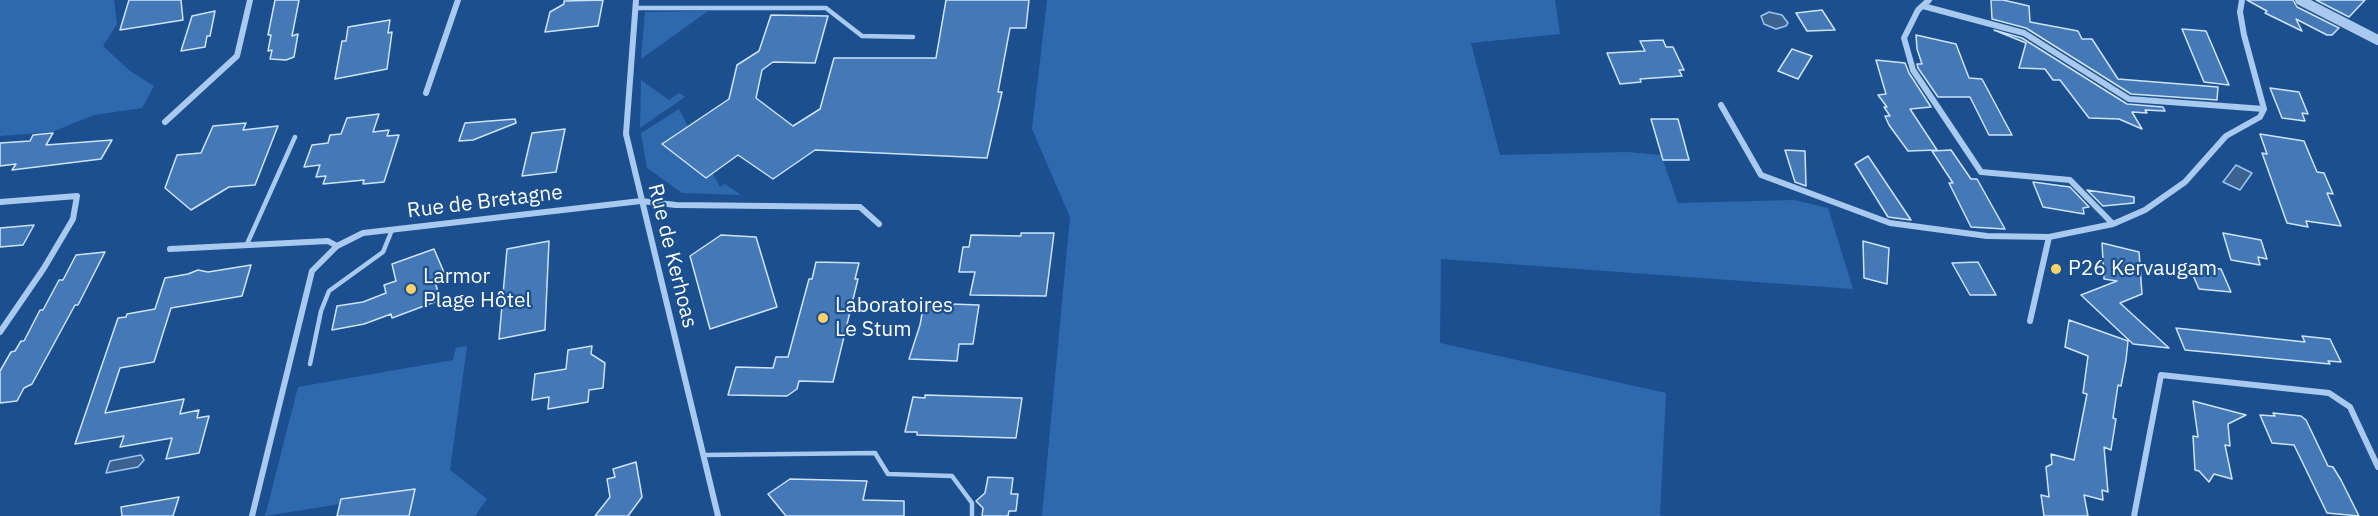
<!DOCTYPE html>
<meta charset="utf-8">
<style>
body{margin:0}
canvas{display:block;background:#1b4f8f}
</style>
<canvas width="2378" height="516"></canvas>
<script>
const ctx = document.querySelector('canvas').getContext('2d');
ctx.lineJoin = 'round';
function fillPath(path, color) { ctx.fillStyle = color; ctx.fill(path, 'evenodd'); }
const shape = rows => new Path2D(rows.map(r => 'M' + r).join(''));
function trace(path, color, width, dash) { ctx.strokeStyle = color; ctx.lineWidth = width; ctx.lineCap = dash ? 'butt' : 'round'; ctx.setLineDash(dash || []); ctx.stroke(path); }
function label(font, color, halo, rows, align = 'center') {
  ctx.font = font + ' "IBM Plex Sans",sans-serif'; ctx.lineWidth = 4.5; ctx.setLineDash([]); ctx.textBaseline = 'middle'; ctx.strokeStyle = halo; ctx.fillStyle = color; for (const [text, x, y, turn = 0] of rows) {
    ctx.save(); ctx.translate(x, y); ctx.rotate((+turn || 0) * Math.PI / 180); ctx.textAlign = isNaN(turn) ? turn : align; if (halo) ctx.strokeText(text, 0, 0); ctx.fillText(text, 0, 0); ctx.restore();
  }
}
fillPath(shape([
 [0,0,114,0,117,24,103,46,130,71,154,86,142,108,94,115,52,132,0,136],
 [1047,0,1555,0,1560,34,1471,43,1500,155,1627,152,1661,155,1678,203,1794,200,1828,208,1853,289,1441,259,1440,343,1666,393,1660,515,1664,516,1042,516,1070,217,1032,129],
 [708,11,641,59,645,12],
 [641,80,669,100,679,93,685,97,640,128],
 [679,109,720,187,725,184,741,195,682,193,647,168,641,133],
 [467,346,450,470,487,499,475,516,409,516,414,489,342,499,340,504,265,516,298,387,453,360,456,348]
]), '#2e69ad');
const water = shape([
 [1769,12,1782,15,1788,23,1786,26,1776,29,1764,24,1761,16,1769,12],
 [2236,165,2252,173,2240,190,2223,182,2236,165],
 [141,455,144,460,138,467,106,473,110,461,141,455]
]);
fillPath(water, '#3c6290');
trace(water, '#9cc4f0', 1.5);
const building = shape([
 [129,0,181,0,183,20,120,30,129,0],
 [275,0,299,0,292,36,298,34,294,57,286,60,270,59,272,50,268,51,271,35,268,35,275,0],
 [603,0,598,26,545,32,550,12,564,4,564,1,603,0],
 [946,0,1029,0,1026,28,1010,28,998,92,1002,92,987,158,815,150,773,179,738,155,706,178,662,144,729,99,737,65,759,51,771,15,828,16,815,63,773,62,762,70,756,98,793,126,820,109,834,58,936,58,946,0],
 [1991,0,2003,0,2029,6,2030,22,2078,31,2082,39,2092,39,2118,79,2218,87,2217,100,2131,94,2026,28,1992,19,1991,0],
 [2247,0,2293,0,2297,7,2339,28,2332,35,2327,35,2296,19,2302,31,2265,13,2267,11,2247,0],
 [2316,0,2365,0,2349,17,2316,0],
 [1822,10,1835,30,1807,31,1796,13,1822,10],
 [215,11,210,36,207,36,205,47,181,51,192,16,215,11],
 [390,20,388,33,392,32,387,69,335,79,342,41,346,41,348,27,390,20],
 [2182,29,2206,31,2229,85,2204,82,2182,29],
 [1994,30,2022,38,2127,104,2163,107,2165,111,2145,110,2147,113,2132,112,2142,129,2119,119,2089,118,2060,80,2053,80,2045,69,2019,68,2026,43,1994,30],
 [1916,35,1956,44,1969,78,1982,79,2012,135,1989,135,1970,97,1938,97,1918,68,1917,64,1922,64,1917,49,1916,35],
 [1663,40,1666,47,1673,47,1684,70,1679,70,1682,76,1640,79,1641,82,1620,84,1607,53,1645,51,1640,41,1663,40],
 [1792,49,1812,56,1798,79,1778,71,1792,49],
 [1876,60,1905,63,1909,73,1931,107,1910,109,1937,150,1908,151,1889,125,1885,116,1890,116,1884,107,1887,107,1878,95,1886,94,1876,60],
 [2270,88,2299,92,2308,114,2302,113,2305,121,2282,118,2270,88],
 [379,114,373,132,389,130,387,136,399,135,384,182,363,184,364,180,323,184,326,176,316,177,320,165,304,167,312,145,328,143,330,135,341,134,347,118,379,114],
 [515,119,516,123,473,140,459,141,465,123,515,119],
 [1651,119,1678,119,1689,160,1663,160,1651,119],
 [246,123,243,130,278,126,255,185,229,187,191,210,165,188,177,155,201,153,213,126,246,123],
 [565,129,556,172,522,176,532,133,565,129],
 [53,133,46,145,112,140,101,159,12,170,16,164,0,166,0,143,30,141,33,135,53,133],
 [2260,134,2304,141,2317,172,2324,173,2333,194,2327,193,2341,226,2306,221,2308,227,2287,223,2262,153,2267,154,2260,134],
 [1785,150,1805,151,1806,186,1795,182,1785,150],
 [1951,150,1971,179,1977,179,2005,229,1971,227,1949,183,1953,183,1932,151,1951,150],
 [1868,156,1911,220,1888,217,1855,164,1868,156],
 [2033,182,2070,187,2089,207,2083,208,2084,214,2043,207,2033,182],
 [2087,190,2134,197,2134,203,2103,206,2087,190],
 [34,225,23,245,0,247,0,228,34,225],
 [1021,233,1054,233,1046,296,970,295,975,272,959,272,963,247,969,247,971,235,1021,236,1021,233],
 [2223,233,2261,240,2267,259,2258,257,2260,265,2231,260,2223,233],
 [721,235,756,237,777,307,710,329,690,256,721,235],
 [549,241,545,330,499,339,507,249,549,241],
 [1863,241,1889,248,1887,284,1864,278,1863,241],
 [2102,243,2139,252,2142,294,2120,303,2169,348,2133,344,2081,295,2117,281,2104,279,2102,243],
 [434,249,446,277,435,281,440,300,392,318,391,314,364,324,332,330,337,306,363,302,386,293,384,285,396,281,392,264,434,249],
 [105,252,78,305,75,305,32,384,24,388,17,401,0,403,0,371,11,352,15,351,21,341,24,341,40,310,43,310,59,280,63,280,76,255,105,252],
 [816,262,859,263,855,279,858,279,833,382,799,381,797,389,787,396,728,395,736,367,773,368,776,357,788,357,809,279,812,279,816,262],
 [1978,262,1996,295,1970,295,1952,263,1978,262],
 [251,265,242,296,171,308,154,362,120,368,105,413,184,399,180,414,199,410,197,418,209,416,199,453,166,459,172,438,120,447,124,436,75,444,118,318,126,317,127,314,155,309,165,278,188,274,198,270,208,272,251,265],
 [2189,266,2221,269,2231,292,2199,289,2189,266],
 [924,303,979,305,973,344,959,344,957,361,909,359,920,325,924,303],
 [2069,320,2128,341,2126,360,2121,386,2118,385,2113,418,2116,419,2111,450,2104,447,2108,492,2102,490,2103,500,2084,495,2088,516,2044,516,2041,495,2049,497,2046,467,2052,464,2051,454,2074,460,2087,394,2083,393,2088,356,2065,347,2069,320],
 [2176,328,2305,342,2302,336,2330,339,2341,362,2328,361,2330,364,2185,350,2176,328],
 [592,346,591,354,605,363,603,388,589,390,588,402,548,409,549,397,532,400,535,374,566,369,568,350,592,346],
 [925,395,1022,398,1016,438,917,435,917,432,905,432,913,397,925,398,925,395],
 [2193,401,2246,415,2228,424,2230,446,2225,445,2232,479,2214,474,2209,482,2199,471,2195,470,2193,436,2198,437,2193,401],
 [2273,413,2301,416,2306,420,2328,466,2333,467,2341,480,2359,516,2327,513,2294,445,2272,443,2260,415,2275,416,2273,413],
 [636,462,642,497,628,516,595,516,610,497,607,479,615,477,613,469,636,462],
 [988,477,1013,478,1011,494,1018,494,1016,511,1009,511,1008,516,982,516,983,508,976,501,985,493,988,477],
 [790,479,867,481,863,500,904,501,904,516,786,516,768,494,790,479],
 [415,489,409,516,337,516,341,499,415,489],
 [179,497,173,516,122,516,121,507,179,497]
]);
fillPath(building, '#4478b7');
trace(building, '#cfe3fa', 1.5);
trace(shape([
 [636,8,826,8,862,36,913,37],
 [247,244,295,137],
 [310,364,321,311,329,291,383,252,392,230],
 [705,455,875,453,888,474,952,476,972,503,972,516]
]), '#a9c9ee', 4.5);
trace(shape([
 [636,0,626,134,718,516],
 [1929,0,1918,10,1904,38,1913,70,1981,172,2070,180,2113,224,2145,210,2185,182,2226,136,2260,117,2264,109,2244,35,2240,12,2242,0],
 [1923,6,2024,33,2129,99,2264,109],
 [426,93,458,0],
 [1721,105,1761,175,1890,223,1987,236,2049,237,2113,224],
 [165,122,237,56,250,0],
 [0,202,77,196,73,219,44,268,0,332],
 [170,249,328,241,337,246],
 [2030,321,2049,237],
 [252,516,312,271,337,246,363,233,641,201,676,205,860,207,879,224],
 [2134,516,2161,375,2329,393,2350,407,2378,467]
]), '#a9c9ee', 6);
trace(shape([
 [2300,0,2378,40]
]), '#a9c9ee', 10);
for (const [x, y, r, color] of [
 [2056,269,6,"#ffd166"],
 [411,289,6,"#ffd166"],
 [823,318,6,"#ffd166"]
]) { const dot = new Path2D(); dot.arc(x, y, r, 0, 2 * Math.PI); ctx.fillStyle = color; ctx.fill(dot); trace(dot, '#1b4f8f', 2); }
label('21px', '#fff', '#1b4f8f', [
 ["Rue de Bretagne",485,202,-7],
 ["Rue de Kerhoas",672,256,76]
]);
label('21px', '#fff', '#1b4f8f', [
 ["P26 Kervaugam",2068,269],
 ["Larmor",423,277],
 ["Plage Hôtel",423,301],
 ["Laboratoires",835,306],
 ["Le Stum",835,330]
], 'left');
</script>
